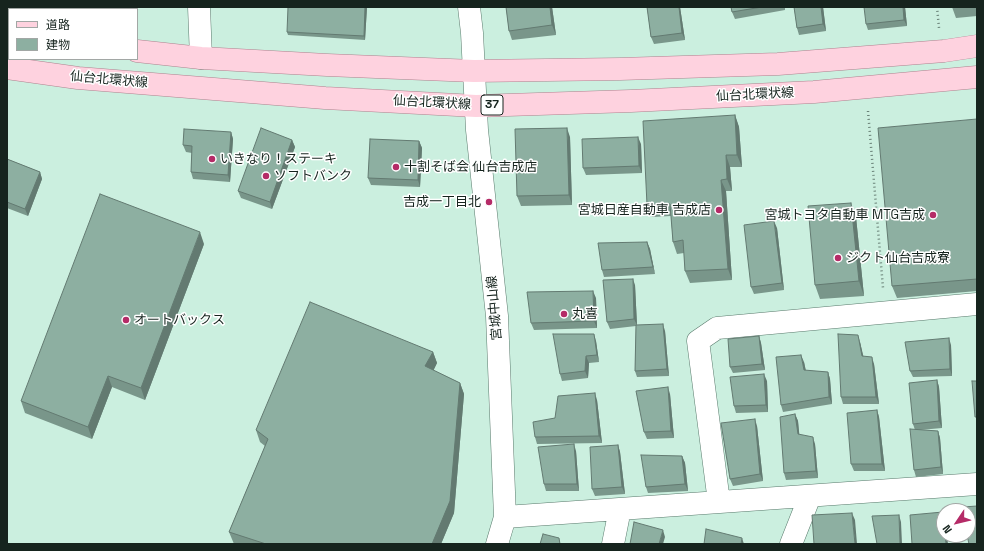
<!DOCTYPE html>
<meta charset="utf-8">
<style>
body{margin:0}
#map{position:relative;width:984px;height:551px;overflow:hidden;background:#cbefdf;font-family:"Space Grotesk","Noto Sans JP",sans-serif}
canvas{display:block}
.frame{position:absolute;inset:0;border:8px solid #16241e;pointer-events:none}
.legend{position:absolute;left:8px;top:8px;width:130px;height:52px;box-sizing:border-box;background:#fff;border:1px solid #a2a7a5;margin:0;padding:5px 7px;list-style:none;font-size:12px;color:#16241e}
.legend li{display:flex;align-items:center;gap:8px;height:20px}
.legend b{width:20px;border:1px solid #a2a7a5}
.north{position:absolute;left:936px;top:503px;width:40px;height:40px;box-sizing:border-box;background:#fff;border:1px solid #a2a7a5;border-radius:50%;rotate:235deg;font-size:11px;font-weight:700;line-height:16px;text-align:center;color:#16241e}
.north::after{content:'';display:block;margin:auto;width:14px;height:18px;background:#b52b67;clip-path:polygon(50% 0,100% 100%,50% 72%,0 100%)}
</style>
<div id="map">
<canvas width="984" height="551"></canvas>
<div class="frame"></div>
<ul class="legend">
<li><b style="height:5px;background:#fed2df"></b>道路</li>
<li><b style="height:11px;background:#8dafa1"></b>建物</li>
</ul>
<div class="north">N</div>
</div>
<script>
const ctx = document.querySelector('canvas').getContext('2d');
ctx.lineJoin = 'round';
const shape = rows => new Path2D(rows.map(r => 'M' + r).join(''));
function trace(path, color, width, dash) { ctx.strokeStyle = color; ctx.lineWidth = width; ctx.lineCap = dash ? 'butt' : 'round'; ctx.setLineDash(dash || []); ctx.stroke(path); }
function fillPath(path, color) { ctx.fillStyle = color; ctx.fill(path, 'evenodd'); }
function label(font, color, halo, rows, align = 'center') {
  ctx.font = font + ' "Space Grotesk","Noto Sans JP",sans-serif'; ctx.lineWidth = 3; ctx.setLineDash([]); ctx.textBaseline = 'middle'; ctx.strokeStyle = halo; ctx.fillStyle = color; for (const [text, x, y, turn = 0] of rows) {
    ctx.save(); ctx.translate(x, y); ctx.rotate((+turn || 0) * Math.PI / 180); ctx.textAlign = isNaN(turn) ? turn : align; if (halo) ctx.strokeText(text, 0, 0); ctx.fillText(text, 0, 0); ctx.restore();
  }
}
const minor = shape([
 [199,7,201,58],
 [469,7,472,33,477,130,497,316,505,517,497,544],
 [719,502,698,341,717,328,977,304],
 [505,517,977,484],
 [613,544,620,509],
 [791,544,810,496]
]);
const major = shape([
 [7,35,9,36],
 [137,51,201,58,327,65,474,71,620,69,778,64,944,51,977,46],
 [7,68,78,78,325,98,476,106,631,101,814,92,977,77]
]);
trace(minor, '#597a6c', 23);
trace(major, '#ad828e', 23);
trace(shape([
 [937,7,939,28],
 [868,111,883,288]
]), '#6a8278', 2.5, [1, 3]);
trace(minor, '#fff', 22);
trace(major, '#fed2df', 22);
fillPath(shape([
 [367,7,365,40,288,35,287,32],
 [506,7,552,7,556,35,512,40,509,31],
 [647,7,680,7,685,40,654,44,651,37],
 [731,7,785,7,785,10,735,19,732,12],
 [794,7,823,7,826,31,799,35,797,28],
 [905,7,907,26,868,30,866,24],
 [952,7,977,7,977,16,956,18],
 [735,115,739,127,742,167,730,167,732,191,726,191,732,280,690,283,685,271,684,253,677,254,673,242,671,216,652,217,647,205],
 [977,119,977,291,897,298,892,286],
 [231,132,233,139,230,182,193,179,191,172,192,153,186,152,183,145],
 [570,137,572,205,521,206,517,196],
 [292,140,295,147,272,209,241,198,238,191],
 [419,141,422,148,420,187,371,185,368,178],
 [641,144,642,173,586,175,583,168],
 [7,159,40,172,42,179,28,216,7,208],
 [856,217,864,296,820,299,815,285],
 [777,228,784,290,754,294,751,287],
 [647,242,650,249,655,274,604,277,602,270],
 [204,244,145,400,112,387,92,439,25,413,21,401],
 [635,285,637,325,665,331,669,376,637,377,635,371,636,326,610,329,607,322],
 [596,298,597,328,534,330,531,323],
 [759,336,761,343,765,370,733,373,730,367],
 [596,341,599,362,589,363,588,378,562,381,560,374],
 [860,342,863,356,874,364,879,404,843,404,841,397],
 [951,345,952,376,913,377,910,371],
 [433,352,437,363,433,370,460,383,464,394,454,513,441,544,234,544,229,532,265,446,260,442,256,430],
 [804,362,806,371,828,372,830,379,832,404,783,412,781,405],
 [937,380,939,387,942,428,920,430,938,431,940,438,943,474,916,477,914,470,915,430,913,424],
 [767,381,768,412,736,413,734,406],
 [670,394,674,438,647,439,644,432],
 [597,400,602,443,537,444,535,437,555,418],
 [877,410,879,417,885,471,854,471,851,464],
 [795,414,798,421,799,435,815,444,818,478,786,480,784,473],
 [757,426,763,481,733,486,730,479],
 [618,445,620,452,625,494,595,496,592,489],
 [576,451,579,491,546,491,544,484],
 [682,456,685,463,688,491,648,493,646,487]
]), '#79968a');
fillPath(shape([
 [365,7,367,7,365,40,364,36],
 [550,7,552,7,556,35,552,25],
 [679,7,680,7,685,40,682,33],
 [821,7,823,7,826,31,823,24],
 [903,7,905,7,907,26,904,20],
 [735,115,739,127,742,167,737,155],
 [567,128,570,137,572,205,569,195],
 [231,132,233,139,230,182,228,175],
 [638,137,641,144,642,173,639,166],
 [292,140,295,147,272,209,270,202],
 [419,141,422,148,420,187,418,180],
 [726,155,730,167,732,191,727,179],
 [40,172,42,179,28,216,25,209],
 [721,180,726,191,732,280,728,269],
 [851,203,856,217,864,296,859,281],
 [774,221,777,228,784,290,782,283],
 [200,232,204,244,145,400,141,388],
 [647,242,650,249,655,274,653,267],
 [633,279,635,285,637,325,634,319],
 [593,291,596,298,597,328,594,321],
 [663,324,665,331,669,376,667,369],
 [594,334,596,341,599,362,597,355],
 [858,335,860,342,865,363,862,356],
 [759,336,761,343,765,370,762,364],
 [949,338,951,345,952,376,950,369],
 [433,352,437,363,430,378,425,366],
 [801,355,804,362,807,377,804,370],
 [586,356,589,363,588,378,585,371],
 [872,357,874,364,879,404,876,397],
 [828,372,830,379,832,404,829,397],
 [764,374,767,381,768,412,766,405],
 [108,376,112,387,92,439,88,427],
 [937,380,939,387,942,428,939,421],
 [460,383,464,394,454,513,441,544,432,544],
 [668,387,670,394,674,438,671,431],
 [595,393,597,400,602,443,599,436],
 [877,410,879,417,885,471,882,464],
 [795,414,798,421,800,441,798,434],
 [755,419,757,426,763,481,760,474],
 [938,431,940,438,943,474,941,467],
 [813,437,815,444,818,478,816,471],
 [574,444,576,451,579,491,577,484],
 [618,445,620,452,625,494,622,487],
 [682,456,685,463,688,491,685,484],
 [852,513,855,520,857,544,855,544],
 [899,515,901,522,902,544,900,544],
 [663,530,665,537,663,544,659,544],
 [945,535,947,535,948,544,946,544],
 [742,538,744,544,741,544]
]), '#637a71');
const building = shape([
 [288,7,365,7,364,36,287,32,288,7],
 [506,7,550,7,552,25,509,31,506,7],
 [647,7,679,7,682,33,651,37,647,7],
 [731,7,762,7,732,12,731,7],
 [794,7,821,7,823,24,797,28,794,7],
 [864,7,903,7,904,20,866,24,864,7],
 [735,115,737,155,726,155,727,179,721,180,728,269,685,271,683,240,673,242,670,204,647,205,643,121,735,115],
 [977,119,977,279,892,286,878,128,977,119],
 [261,128,292,140,270,202,238,191,261,128],
 [567,128,569,195,517,196,515,129,567,128],
 [184,129,231,132,228,175,191,172,192,146,183,145,184,129],
 [638,137,639,166,583,168,582,139,638,137],
 [370,139,419,141,418,180,368,178,370,139],
 [7,159,40,172,25,209,7,202,7,159],
 [100,194,200,232,141,388,108,376,88,427,21,401,100,194],
 [851,203,859,281,815,285,808,206,851,203],
 [774,221,782,283,751,287,744,225,774,221],
 [647,242,653,267,602,270,598,243,647,242],
 [633,279,634,319,607,322,603,280,633,279],
 [593,291,594,321,531,323,527,292,593,291],
 [310,302,433,352,425,366,460,383,450,501,432,544,266,544,229,532,268,439,256,430,310,302],
 [663,324,667,369,635,371,636,325,663,324],
 [553,334,594,334,597,355,586,356,585,371,560,374,553,334],
 [838,334,858,335,862,356,872,357,876,397,841,397,838,334],
 [759,336,762,364,730,367,728,339,759,336],
 [949,338,950,369,910,371,905,342,949,338],
 [801,355,804,370,828,372,829,397,781,405,776,357,801,355],
 [764,374,766,405,734,406,730,377,764,374],
 [937,380,939,421,913,424,909,383,937,380],
 [972,381,977,381,977,417,975,417,972,381],
 [668,387,671,431,644,432,636,391,668,387],
 [595,393,599,436,535,437,533,422,555,418,558,396,595,393],
 [877,410,882,464,851,464,847,413,877,410],
 [795,414,798,434,813,437,816,471,784,473,780,417,795,414],
 [755,419,760,474,730,479,721,423,755,419],
 [910,429,938,431,941,467,914,470,910,429],
 [574,444,577,484,544,484,538,447,574,444],
 [618,445,622,487,592,489,590,447,618,445],
 [641,455,682,456,685,484,646,487,641,455],
 [977,506,977,544,969,544,967,535,968,535,968,511,963,511,963,507,977,506],
 [943,512,944,535,945,535,946,544,912,544,910,515,943,512],
 [852,513,855,544,814,544,812,515,852,513],
 [899,515,900,544,877,544,872,516,899,515],
 [634,522,663,530,659,544,630,544,634,522],
 [706,529,742,538,741,544,704,544,706,529],
 [543,534,559,538,560,544,540,544,543,534]
]);
fillPath(building, '#8dafa1');
trace(building, '#637a71', 1);
for (const [x, y, r, color] of [
 [212,159,4,"#b52b67"],
 [396,167,4,"#b52b67"],
 [266,176,4,"#b52b67"],
 [489,202,4,"#b52b67"],
 [719,210,4,"#b52b67"],
 [933,215,4,"#b52b67"],
 [838,258,4,"#b52b67"],
 [564,314,4,"#b52b67"],
 [126,320,4,"#b52b67"]
]) { const dot = new Path2D(); dot.arc(x, y, r, 0, 2 * Math.PI); ctx.fillStyle = color; ctx.fill(dot); trace(dot, '#fff', 1.5); }
for (const [x, y, w] of [
 [492,105,22]
]) { const box = new Path2D(); box.roundRect(x - w / 2, y - 10, w, 20, 3); ctx.fillStyle = '#fff'; ctx.fill(box); trace(box, '#16241e', 1); }
label('bold 12px', '#16241e', null, [
 ["37",492,105]
]);
label('13px', '#16241e', '#fff', [
 ["仙台北環状線",109,80,5],
 ["仙台北環状線",755,95,-3],
 ["仙台北環状線",432,103,3],
 ["宮城中山線",495,308,-95]
]);
label('13px', '#16241e', '#fff', [
 ["いきなり！ステーキ",220,159],
 ["十割そば会 仙台吉成店",404,167],
 ["ソフトバンク",274,176],
 ["吉成一丁目北",481,202,"right"],
 ["宮城日産自動車 吉成店",711,210,"right"],
 ["宮城トヨタ自動車 MTG吉成",925,215,"right"],
 ["ジクト仙台吉成寮",846,258],
 ["丸喜",572,314],
 ["オートバックス",134,320]
], 'left');
</script>
